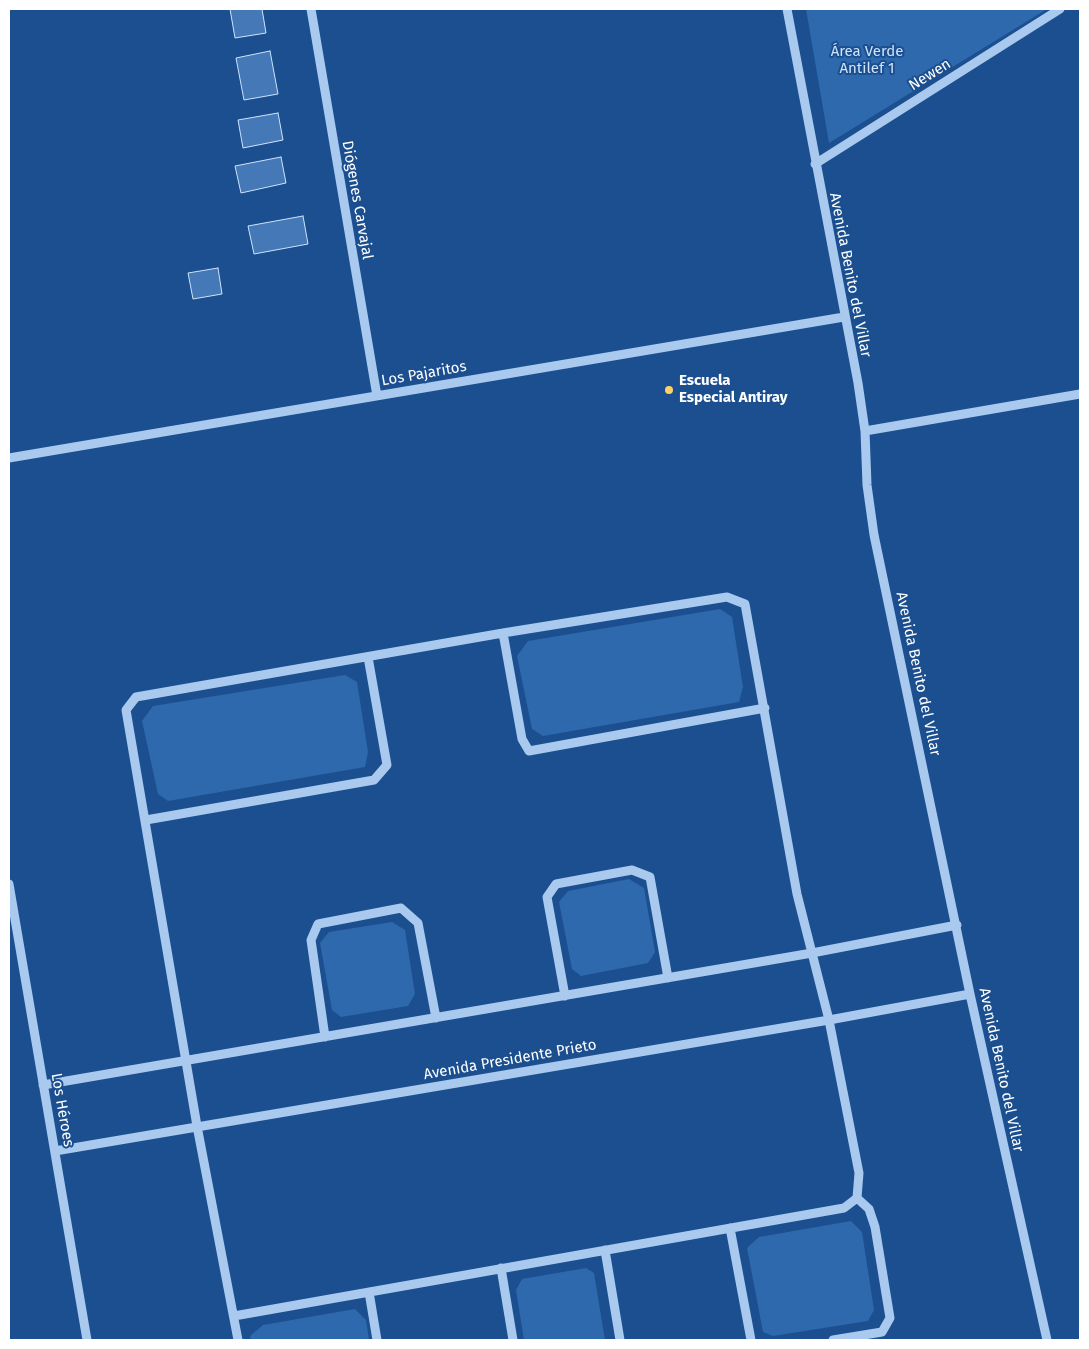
<!DOCTYPE html>
<meta charset="utf-8">
<style>
body{margin:0}
#map{position:relative;width:1089px;height:1349px;overflow:hidden;background:#1b4f8f;font-family:"Fira Sans",sans-serif}
canvas{display:block}
.frame{position:absolute;inset:0;border:10px solid #fff;pointer-events:none}
</style>
<div id="map">
<canvas width="1089" height="1349"></canvas>
<div class="frame"></div>
</div>
<script>
const ctx = document.querySelector('canvas').getContext('2d');
ctx.lineJoin = 'round';
function fillPath(path, color) { ctx.fillStyle = color; ctx.fill(path, 'evenodd'); }
const shape = rows => new Path2D(rows.map(r => 'M' + r).join(''));
function trace(path, color, width, dash) { ctx.strokeStyle = color; ctx.lineWidth = width; ctx.lineCap = dash ? 'butt' : 'round'; ctx.setLineDash(dash || []); ctx.stroke(path); }
function label(font, color, halo, rows, align = 'center') {
  ctx.font = font + ' "Fira Sans",sans-serif'; ctx.lineWidth = 4; ctx.setLineDash([]); ctx.textBaseline = 'middle'; ctx.strokeStyle = halo; ctx.fillStyle = color; for (const [text, x, y, turn = 0] of rows) {
    ctx.save(); ctx.translate(x, y); ctx.rotate((+turn || 0) * Math.PI / 180); ctx.textAlign = isNaN(turn) ? turn : align; if (halo) ctx.strokeText(text, 0, 0); ctx.fillText(text, 0, 0); ctx.restore();
  }
}
fillPath(shape([
 [806,9,1047,9,829,143],
 [720,609,732,617,743,687,739,702,543,736,532,729,517,656,528,641],
 [345,675,357,682,368,752,365,767,168,801,158,794,142,721,153,706],
 [629,879,644,888,655,952,648,963,581,976,572,969,559,902,568,891],
 [392,922,405,930,415,994,408,1006,341,1017,332,1010,320,943,329,932],
 [851,1221,862,1232,874,1310,868,1321,773,1336,763,1332,747,1248,759,1237],
 [586,1268,594,1273,605,1340,524,1340,516,1290,522,1279],
 [355,1309,366,1320,369,1340,251,1340,250,1336,263,1325]
]), '#2e69ad');
const building = shape([
 [230,9,262,9,266,33,235,38,230,9],
 [270,51,278,94,244,100,236,58,270,51],
 [278,113,283,140,243,148,238,120,278,113],
 [281,157,286,183,241,193,235,166,281,157],
 [303,216,308,244,254,254,248,226,303,216],
 [218,268,222,294,193,299,188,273,218,268]
]);
fillPath(building, '#4478b7');
trace(building, '#cfe3fa', 1);
trace(shape([
 [311,9,377,396],
 [787,9,858,383,865,431,867,485,874,535,970,994,1047,1340],
 [815,164,1060,9],
 [865,431,1080,394],
 [9,458,844,317],
 [503,633,522,739,529,751,765,708],
 [146,820,374,780,387,765,368,657],
 [9,884,87,1340],
 [565,996,547,897,556,884,632,870,650,877,668,978],
 [325,1037,311,940,318,924,401,908,418,923,436,1018],
 [43,1085,812,953,957,925],
 [55,1151,829,1020,970,994],
 [730,1228,751,1340],
 [605,1250,620,1340],
 [501,1268,513,1340],
 [369,1292,377,1340],
 [234,1316,844,1208,857,1198,859,1173,829,1020,797,894,745,604,727,597,503,633,136,697,126,710,197,1126,238,1340],
 [833,1340,882,1332,890,1318,875,1227,869,1209,857,1198]
]), '#a9c9ee', 9);
for (const [x, y, r, color] of [
 [669,390,5,"#ffd166"]
]) { const dot = new Path2D(); dot.arc(x, y, r, 0, 2 * Math.PI); ctx.fillStyle = color; ctx.fill(dot); trace(dot, '#1b4f8f', 2); }
label('15px', '#cfe3fa', '#1b4f8f', [
 ["Área Verde",867,52],
 ["Antilef 1",867,69]
]);
label('15px', '#fff', '#1b4f8f', [
 ["Newen",930,75,-32],
 ["Diógenes Carvajal",357,200,80],
 ["Avenida Benito del Villar",850,275,79],
 ["Los Pajaritos",424,374,-10],
 ["Avenida Benito del Villar",918,674,78],
 ["Avenida Presidente Prieto",510,1060,-10],
 ["Avenida Benito del Villar",1001,1070,78],
 ["Los Héroes",62,1110,80]
]);
label('bold 15px', '#fff', '#1b4f8f', [
 ["Escuela",679,381],
 ["Especial Antiray",679,398]
], 'left');
</script>
